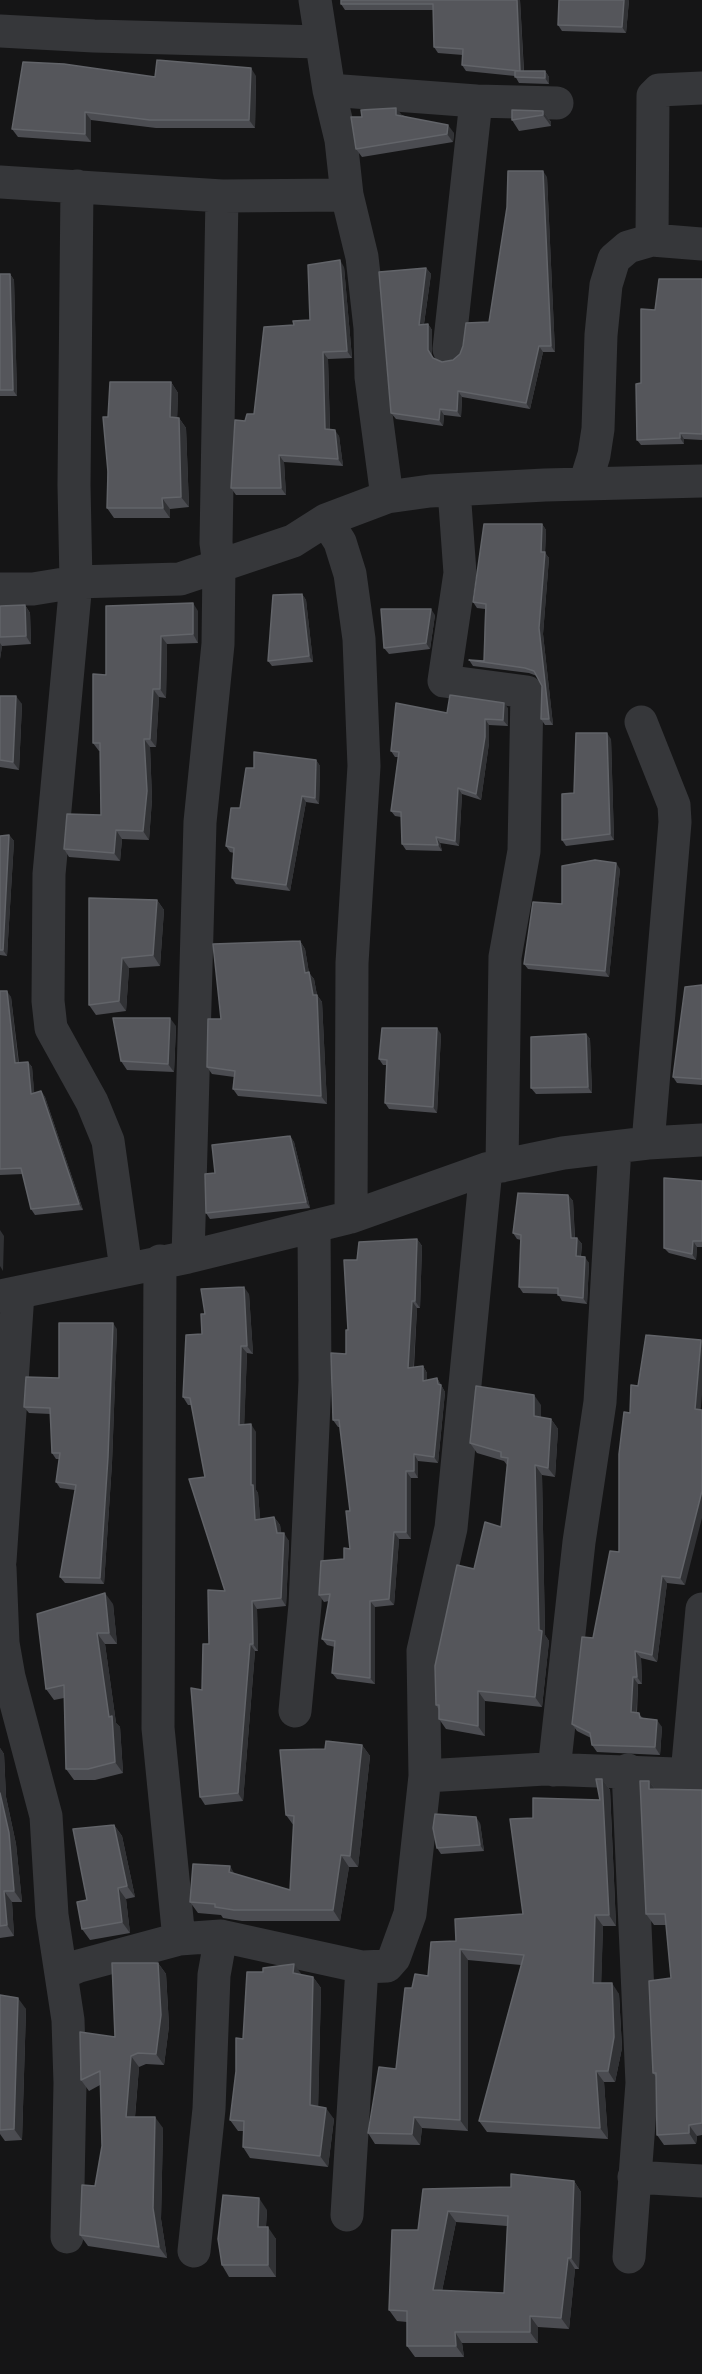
<!DOCTYPE html>
<style>
body{margin:0}
canvas{display:block;background:#151516}
</style>
<canvas width="702" height="2374"></canvas>
<script>
const ctx = document.querySelector('canvas').getContext('2d');
ctx.lineJoin = 'round';
const shape = rows => new Path2D(rows.map(r => 'M' + r).join(''));
function trace(path, color, width, dash) { ctx.strokeStyle = color; ctx.lineWidth = width; ctx.lineCap = dash ? 'butt' : 'round'; ctx.setLineDash(dash || []); ctx.stroke(path); }
function fillPath(path, color) { ctx.fillStyle = color; ctx.fill(path, 'evenodd'); }
trace(shape([
 [315,0,329,90,341,140,347,195,362,257,370,328,371,377,387,497],
 [0,31,94,36,320,42],
 [329,90,476,101,449,349],
 [476,101,557,103],
 [0,182,222,196,216,543,219,565,218,644,200,822,188,1257],
 [77,186,74,485,76,582,49,874,48,1001,51,1028,92,1102,108,1141,126,1269],
 [222,196,347,195],
 [652,240,653,96,659,90,702,88],
 [585,484,594,455,598,429,601,335,606,285,614,259,628,247,652,240,702,244],
 [454,490,460,573,444,681,527,692,524,851,505,957,502,1166],
 [326,520,340,542,350,574,359,639,364,766,352,963,351,1217],
 [0,589,33,589,76,582,180,579,293,541,326,520,387,497,430,491,545,485,702,481],
 [641,722,674,805,675,822,648,1143],
 [160,1261,158,1728,179,1939,221,1936,214,1975,209,2109,194,2251],
 [0,1296,188,1257,351,1217,486,1169,563,1153,648,1143,702,1140],
 [0,1561,18,1293],
 [0,1568,3,1643,9,1677,46,1816,52,1915,68,2020,70,2083,67,2237],
 [295,1711,305,1605,315,1381,314,1226],
 [554,1770,579,1542,600,1402,615,1147],
 [628,1770,642,2083,629,2257],
 [687,1774,702,1609],
 [425,1776,545,1769,702,1775],
 [221,1936,362,1967,387,1966,394,1958,410,1914,425,1776,423,1651,451,1528,486,1169],
 [61,1974,79,1966,179,1939],
 [634,2177,702,2181],
 [347,2215,362,1967]
]), '#36373a', 33);
fillPath(shape([
 [341,0,520,0,524,71,545,71,549,77,549,84,519,83,515,76,466,71,462,65,463,55,438,53,434,47,433,10,345,10,341,4],
 [629,0,626,33,562,31,558,25],
 [256,76,255,128,156,128,91,120,91,142,18,137,12,129,155,77],
 [543,111,551,122,551,126,519,131,512,120],
 [402,115,454,133,453,142,362,157,356,149],
 [547,177,555,352,543,352,530,409,462,397,461,417,444,415,443,426,396,419,391,413,426,268,431,274,424,324,428,324,432,330,432,356,433,358,442,362,453,360,460,354,489,322],
 [344,267,352,358,328,359,330,429,339,436,343,466,284,462,286,495,236,495,231,488,245,421,254,414,294,325,310,320],
 [0,274,10,274,14,280,17,396,0,396],
 [702,279,702,440,684,439,684,444,641,445,637,440,655,310],
 [171,382,178,393,177,418,179,418,186,428,189,507,170,509,170,518,114,518,107,508,108,417],
 [542,524,546,530,545,553,549,558,543,634,553,725,545,725,541,719,542,686,537,676,529,673,473,666,469,660,484,661,485,609,477,608,473,602],
 [302,594,306,600,313,662,272,666,268,661],
 [25,605,30,613,31,644,2,646,0,659,0,606],
 [106,606,198,611,198,643,167,644,166,698,159,697,156,747,150,747,152,799,149,840,122,839,120,861,69,857,64,849,101,815,100,751,99,751,93,743,106,675],
 [435,615,430,649,389,654,384,648],
 [0,696,22,704,19,770,0,767],
 [508,708,508,726,489,725,489,743,481,800,462,794,459,846,440,843,442,851,406,850,402,844,401,817,395,816,391,811,398,757,395,757,391,751,447,713],
 [611,739,614,840,566,846,562,840,574,793],
 [316,760,320,766,319,804,306,802,290,891,236,884,232,878,234,853,230,852,226,846,254,768],
 [9,835,14,841,7,956,0,955,0,836],
 [620,869,609,977,528,969,524,964,562,904],
 [157,900,164,910,160,966,129,968,126,1011,96,1015,89,1005],
 [300,941,305,949,309,973,314,979,317,995,322,1002,327,1104,238,1096,233,1089,234,1077,212,1074,207,1067,221,1019],
 [702,985,702,1085,677,1083,673,1077],
 [0,991,11,997,19,1063,28,1062,32,1067,34,1093,41,1091,45,1097,83,1210,35,1215,31,1209,23,1174,0,1175],
 [176,1026,174,1072,127,1070,121,1061],
 [441,1034,437,1113,389,1109,385,1103,387,1065,383,1065,379,1059],
 [586,1034,590,1039,592,1093,536,1094,531,1088],
 [290,1136,294,1142,310,1208,210,1219,206,1213,215,1173],
 [702,1181,702,1247,697,1247,696,1260,669,1253,664,1248],
 [568,1195,573,1201,575,1238,577,1238,582,1244,581,1256,589,1263,587,1304,562,1301,558,1294,523,1293,519,1287,521,1240,517,1239,513,1233],
 [417,1239,422,1246,420,1308,417,1308,414,1367,423,1366,427,1373,427,1380,437,1378,445,1392,438,1463,418,1461,418,1478,411,1478,411,1539,399,1539,394,1605,375,1607,375,1684,337,1679,332,1673,335,1647,327,1645,322,1639,329,1601,324,1602,319,1595,344,1559,350,1549,350,1511,340,1427,338,1427,333,1420,346,1354,357,1260],
 [249,1294,253,1354,247,1353,244,1425,256,1432,256,1490,258,1493,260,1519,274,1517,280,1525,281,1533,289,1541,286,1606,257,1609,258,1651,255,1651,243,1801,205,1805,200,1797,202,1690,209,1644,225,1591,205,1477,192,1405,188,1405,183,1397,202,1334,205,1314],
 [117,1329,112,1463,104,1584,65,1583,60,1577,75,1490,60,1488,56,1482,59,1459,56,1459,52,1453,51,1414,29,1413,24,1407],
 [541,1405,541,1417,551,1419,558,1429,555,1477,542,1475,545,1635,549,1641,542,1707,485,1701,485,1736,446,1729,439,1719,439,1710,436,1705,501,1527,507,1465,504,1461,477,1453,470,1443],
 [619,1454,685,1585,667,1583,657,1662,641,1658,642,1684,638,1684,637,1713,643,1718,662,1727,660,1755,597,1752,592,1745,591,1738,577,1731,572,1724,593,1638,619,1552],
 [113,1604,117,1644,105,1644,116,1723,120,1727,123,1773,95,1780,74,1780,66,1769,64,1698,54,1700,46,1689],
 [362,1745,370,1756,358,1867,349,1867,340,1921,242,1921,223,1918,221,1915,198,1913,190,1902,235,1874,290,1890,294,1826,286,1815,325,1749],
 [0,1748,4,1754,6,1797,16,1844,22,1902,12,1902,14,1936,0,1938],
 [602,1779,610,1790,616,1926,603,1926,601,1983,619,1994,622,2048,615,2082,604,2082,608,2139,487,2132,479,2121,521,1965,468,1960,468,2131,422,2128,420,2145,375,2144,368,2133,396,2069,428,1976,456,1941,523,1914,533,1818,600,1800],
 [649,1781,655,1789,702,1790,702,2135,697,2136,696,2144,664,2145,657,2135,656,2077,653,2073,671,1978,666,1925,654,1925,646,1914],
 [480,1823,484,1851,441,1854,437,1848],
 [114,1825,122,1836,135,1897,126,1899,130,1933,90,1940,82,1929,87,1900],
 [158,1963,166,1974,169,2026,164,2065,146,2064,139,2067,135,2117,163,2128,161,2219,167,2258,88,2246,80,2235,95,2186,102,2146,100,2085,89,2091,81,2080,115,2037],
 [301,1975,313,1977,321,1988,318,2106,334,2119,328,2167,250,2158,243,2147,243,2131,238,2131,230,2120,243,2039],
 [0,1995,26,2009,22,2140,5,2141,0,2134],
 [574,2181,581,2192,579,2269,575,2269,569,2329,538,2327,538,2343,462,2343,464,2357,415,2357,407,2346,407,2322,397,2321,389,2310,418,2230,423,2189,511,2187],
 [456,2222,507,2226,504,2293,442,2291],
 [267,2210,266,2227,276,2239,276,2277,229,2277,222,2265]
]), '#4b4c51');
fillPath(shape([
 [517,0,520,0,524,77,520,71],
 [624,0,629,0,626,33,622,27],
 [251,68,256,76,255,128,249,120],
 [545,71,549,77,549,84,545,78],
 [396,108,402,115,402,123,396,115],
 [543,111,551,122,551,126,543,115],
 [85,112,91,120,91,142,85,134],
 [448,125,454,133,453,142,447,134],
 [543,171,547,177,555,352,551,346],
 [340,260,344,267,352,358,347,351],
 [426,268,431,274,423,330,419,325],
 [10,274,14,280,17,396,13,390],
 [428,324,432,330,432,356,428,350],
 [539,346,543,352,530,409,526,403],
 [323,352,328,359,330,436,325,429],
 [171,382,178,393,177,428,170,417],
 [458,391,462,397,461,417,457,411],
 [440,409,444,415,443,426,439,420],
 [179,418,186,428,189,507,181,497],
 [335,430,339,436,343,466,338,459],
 [680,433,684,439,684,444,680,438],
 [279,455,284,462,286,495,281,488],
 [162,498,170,509,170,518,163,508],
 [542,524,546,530,545,553,549,558,543,634,553,725,549,719,539,628],
 [302,594,306,600,313,662,309,656],
 [193,603,198,611,198,643,193,634],
 [25,605,30,613,31,644,26,636],
 [431,609,435,615,430,649,426,643],
 [161,636,167,644,166,698,160,689],
 [0,643,2,646,0,659],
 [153,689,159,697,156,747,150,739],
 [16,696,22,704,19,770,13,762],
 [504,703,508,708,508,726,503,720],
 [485,719,489,725,489,743,481,800,476,794],
 [607,733,611,739,614,840,610,834],
 [144,739,150,747,152,799,149,840,143,831],
 [316,760,320,766,319,804,315,798],
 [458,788,462,794,459,846,455,841],
 [302,796,306,802,290,891,286,885],
 [116,830,122,839,120,861,114,853],
 [9,835,14,841,7,956,3,950],
 [436,837,440,843,442,851,438,845],
 [616,863,620,869,609,977,605,971],
 [157,900,164,910,160,966,153,955],
 [300,941,305,949,309,973,314,979,317,996,317,995,322,1002,327,1104,321,1096,313,995,305,973],
 [122,958,129,968,126,1011,119,1001],
 [7,991,11,997,19,1069,15,1063],
 [170,1018,176,1026,174,1072,168,1064],
 [437,1028,441,1034,437,1113,433,1107],
 [586,1034,590,1039,592,1093,588,1087],
 [28,1062,32,1067,35,1100,31,1094],
 [41,1091,45,1097,83,1210,79,1204],
 [290,1136,294,1142,310,1208,306,1202],
 [568,1195,573,1201,575,1244,571,1238],
 [0,1230,4,1236,3,1271,0,1266],
 [577,1238,582,1244,580,1261,576,1256],
 [417,1239,422,1246,420,1308,415,1301],
 [693,1241,697,1247,696,1260,692,1254],
 [585,1257,589,1263,587,1304,583,1298],
 [244,1287,249,1294,253,1354,247,1346],
 [412,1301,417,1308,413,1374,408,1368],
 [113,1323,117,1329,112,1463,104,1584,100,1578],
 [701,1340,702,1341,702,1395,700,1417,695,1409],
 [241,1346,247,1353,244,1433,239,1425],
 [423,1366,427,1373,427,1388,423,1381],
 [437,1378,445,1392,438,1463,434,1457,438,1384],
 [534,1395,541,1405,541,1426,534,1416],
 [551,1419,558,1429,555,1477,548,1468],
 [251,1424,256,1432,256,1490,258,1493,261,1528,255,1520,251,1485],
 [414,1454,418,1461,418,1478,414,1471],
 [535,1465,542,1475,545,1635,549,1641,542,1707,535,1697,539,1630],
 [406,1471,411,1478,411,1539,406,1532],
 [702,1491,702,1518,685,1585,680,1578],
 [274,1517,280,1525,283,1541,277,1533],
 [394,1532,399,1539,394,1605,389,1599],
 [284,1533,289,1541,286,1606,281,1598],
 [662,1576,667,1583,657,1662,652,1655],
 [105,1593,113,1604,117,1644,109,1633],
 [252,1601,257,1609,258,1651,253,1644],
 [370,1601,375,1607,375,1684,370,1678],
 [97,1633,105,1644,116,1723,120,1727,123,1773,115,1762],
 [250,1644,255,1651,243,1801,238,1793],
 [635,1651,641,1658,642,1684,637,1677],
 [633,1677,638,1684,636,1719,631,1712],
 [478,1691,485,1701,485,1736,478,1726],
 [657,1720,662,1727,660,1755,655,1747],
 [362,1745,370,1756,358,1867,350,1856],
 [0,1748,4,1754,6,1797,16,1844,22,1902,14,1891,0,1793],
 [602,1779,610,1790,616,1926,609,1915],
 [649,1781,657,1792,649,1789],
 [476,1817,480,1823,484,1851,480,1845],
 [114,1825,122,1836,135,1897,127,1886],
 [341,1855,349,1867,340,1921,333,1910],
 [230,1866,237,1878,229,1872],
 [118,1888,126,1899,130,1933,122,1922],
 [4,1891,12,1902,14,1936,7,1925],
 [595,1915,603,1926,601,1994,593,1983],
 [460,1949,468,1960,468,2131,460,2120],
 [158,1963,166,1974,169,2026,164,2065,156,2054],
 [294,1964,302,1975,293,1973],
 [313,1977,321,1988,318,2116,310,2105],
 [612,1983,619,1994,622,2048,615,2082,608,2071],
 [18,1998,26,2009,22,2140,14,2129],
 [131,2056,139,2067,134,2128,126,2117],
 [596,2071,604,2082,608,2139,600,2128],
 [326,2108,334,2119,328,2167,320,2156],
 [155,2117,163,2128,161,2219,167,2258,159,2247,153,2208],
 [414,2117,422,2128,420,2145,412,2134],
 [689,2125,697,2136,696,2144,689,2133],
 [574,2181,581,2192,579,2269,571,2258],
 [259,2198,267,2210,265,2238,258,2227],
 [448,2211,456,2222,440,2301,433,2290],
 [268,2227,276,2239,276,2277,268,2265],
 [568,2258,575,2269,569,2329,561,2318],
 [530,2316,538,2327,538,2343,530,2332],
 [455,2332,462,2343,464,2357,456,2346]
]), '#313235');
const building = shape([
 [341,0,517,0,520,71,462,65,463,49,434,47,433,4,341,4,341,0],
 [559,0,624,0,622,27,558,25,559,0],
 [157,60,251,68,249,120,150,120,85,112,85,134,12,129,23,62,64,64,155,77,157,60],
 [515,71,545,71,545,78,515,77,515,71],
 [396,108,396,115,448,125,447,134,356,149,351,117,362,117,361,110,396,108],
 [512,110,543,111,543,115,512,120,512,110],
 [508,171,543,171,551,346,539,346,526,403,458,391,457,411,440,409,439,420,391,413,379,272,426,268,419,325,428,324,428,350,433,358,442,362,453,360,460,354,463,346,466,323,489,322,507,207,508,171],
 [340,260,347,351,323,352,325,429,335,430,338,459,279,455,281,488,231,488,235,420,245,421,247,414,254,414,264,327,294,325,293,321,310,320,308,265,340,260],
 [0,274,10,274,13,390,0,390,0,274],
 [659,279,702,279,702,434,680,433,680,438,637,440,636,384,641,383,641,309,655,310,659,279],
 [110,382,171,382,170,417,179,418,181,497,162,498,163,508,107,508,108,472,103,417,108,417,110,382],
 [484,524,542,524,541,552,545,552,539,628,549,719,541,719,542,686,534,671,525,668,469,660,484,661,486,604,473,602,484,524],
 [302,594,309,656,268,661,273,595,302,594],
 [193,603,193,634,161,636,160,689,153,689,150,739,144,739,147,791,143,831,116,830,114,853,64,849,67,814,101,815,100,743,93,743,93,674,106,675,106,606,193,603],
 [25,605,26,636,0,637,0,606,25,605],
 [381,609,431,609,426,643,384,648,381,609],
 [450,695,504,703,503,720,485,719,485,737,476,794,458,788,455,841,436,837,438,845,402,844,401,812,391,811,399,752,391,751,396,703,447,713,450,695],
 [0,696,16,696,13,762,0,760,0,696],
 [576,733,607,733,610,834,562,840,562,794,574,793,576,733],
 [254,752,316,760,315,798,302,796,286,885,232,878,234,848,226,846,231,808,240,808,246,768,254,768,254,752],
 [9,835,3,950,0,950,0,836,9,835],
 [595,860,616,863,605,971,524,964,533,902,562,904,562,866,595,860],
 [89,898,157,900,153,955,122,958,119,1001,89,1005,89,898],
 [300,941,305,973,309,972,313,995,317,995,321,1096,233,1089,235,1071,207,1067,208,1019,221,1019,213,944,300,941],
 [702,985,702,1079,673,1077,685,987,702,985],
 [0,991,7,991,15,1063,28,1062,31,1094,41,1091,79,1204,31,1209,21,1168,0,1169,0,991],
 [113,1018,170,1018,168,1064,121,1061,113,1018],
 [382,1028,437,1028,433,1107,385,1103,387,1060,379,1059,382,1028],
 [586,1034,588,1087,531,1088,531,1037,586,1034],
 [290,1136,306,1202,206,1213,205,1174,215,1173,212,1145,290,1136],
 [664,1178,702,1181,702,1241,693,1241,692,1254,664,1248,664,1178],
 [518,1193,568,1195,571,1238,577,1238,576,1256,585,1257,583,1298,558,1295,558,1288,519,1287,521,1235,513,1233,518,1193],
 [417,1239,415,1301,412,1301,408,1368,423,1366,423,1381,437,1378,438,1384,441,1385,434,1457,414,1454,414,1471,406,1471,406,1532,394,1532,389,1599,370,1601,370,1678,332,1673,335,1641,322,1639,330,1594,319,1595,321,1561,344,1559,344,1548,350,1549,346,1511,350,1511,339,1420,333,1420,331,1353,346,1354,346,1330,348,1330,344,1260,357,1260,359,1242,417,1239],
 [244,1287,247,1346,241,1346,239,1425,251,1424,251,1485,253,1485,255,1520,274,1517,277,1533,284,1533,281,1598,252,1601,253,1644,250,1644,238,1793,200,1797,191,1688,202,1690,203,1644,209,1644,208,1590,225,1591,189,1479,205,1477,190,1398,183,1397,186,1335,202,1334,201,1314,205,1314,201,1289,244,1287],
 [59,1323,113,1323,108,1457,100,1578,60,1577,76,1485,56,1482,60,1453,52,1453,50,1408,24,1407,26,1377,59,1378,59,1323],
 [646,1335,701,1340,695,1409,702,1410,702,1491,680,1578,662,1576,652,1655,635,1651,637,1677,633,1677,631,1712,639,1713,640,1718,657,1720,655,1747,592,1745,590,1733,572,1724,582,1637,593,1638,610,1551,619,1552,619,1454,624,1412,630,1413,631,1385,638,1386,646,1335],
 [476,1386,534,1395,534,1416,551,1419,548,1468,535,1465,539,1630,542,1631,535,1697,478,1691,478,1726,439,1719,439,1705,436,1705,435,1666,457,1565,474,1569,485,1522,501,1527,508,1458,501,1457,501,1452,470,1443,476,1386],
 [105,1593,109,1633,97,1633,109,1717,112,1716,115,1762,88,1769,66,1769,64,1685,46,1689,37,1614,105,1593],
 [326,1741,362,1745,350,1856,341,1855,333,1910,234,1910,215,1907,215,1904,190,1902,193,1864,230,1866,229,1872,290,1890,294,1816,286,1815,280,1750,325,1749,326,1741],
 [596,1779,602,1779,609,1915,595,1915,593,1983,612,1983,614,2037,608,2071,596,2071,600,2128,479,2121,524,1955,460,1949,460,2120,414,2117,412,2134,368,2133,379,2067,396,2069,405,1988,412,1988,415,1974,428,1976,431,1942,456,1941,455,1919,523,1914,510,1819,533,1818,533,1798,600,1800,596,1779],
 [640,1781,649,1781,649,1789,702,1790,702,2123,689,2125,689,2133,657,2135,656,2073,653,2073,649,1981,671,1978,665,1914,646,1914,640,1781],
 [0,1793,9,1833,14,1891,4,1891,7,1925,0,1926,0,1793],
 [435,1814,476,1817,480,1845,437,1848,433,1828,435,1814],
 [114,1825,127,1886,118,1888,122,1922,82,1929,77,1902,87,1900,73,1829,114,1825],
 [112,1963,158,1963,161,2015,156,2054,138,2053,131,2056,126,2117,155,2117,153,2208,159,2247,80,2235,82,2185,95,2186,102,2146,100,2071,81,2080,80,2032,115,2037,112,1963],
 [294,1964,293,1973,313,1977,310,2105,326,2108,320,2156,243,2147,244,2121,230,2120,236,2071,236,2038,243,2039,247,1972,263,1972,263,1968,294,1964],
 [0,1995,18,1998,14,2129,0,2130,0,1995],
 [511,2174,574,2181,571,2258,568,2258,561,2318,530,2316,530,2332,455,2332,456,2346,407,2346,407,2311,389,2310,392,2230,418,2230,423,2189,511,2187,511,2174],
 [448,2211,508,2216,504,2293,433,2290,448,2211],
 [223,2195,259,2198,258,2227,268,2227,268,2265,222,2265,218,2239,223,2195]
]);
fillPath(building, '#55565b');
trace(building, '#626469', 1.5);
</script>
